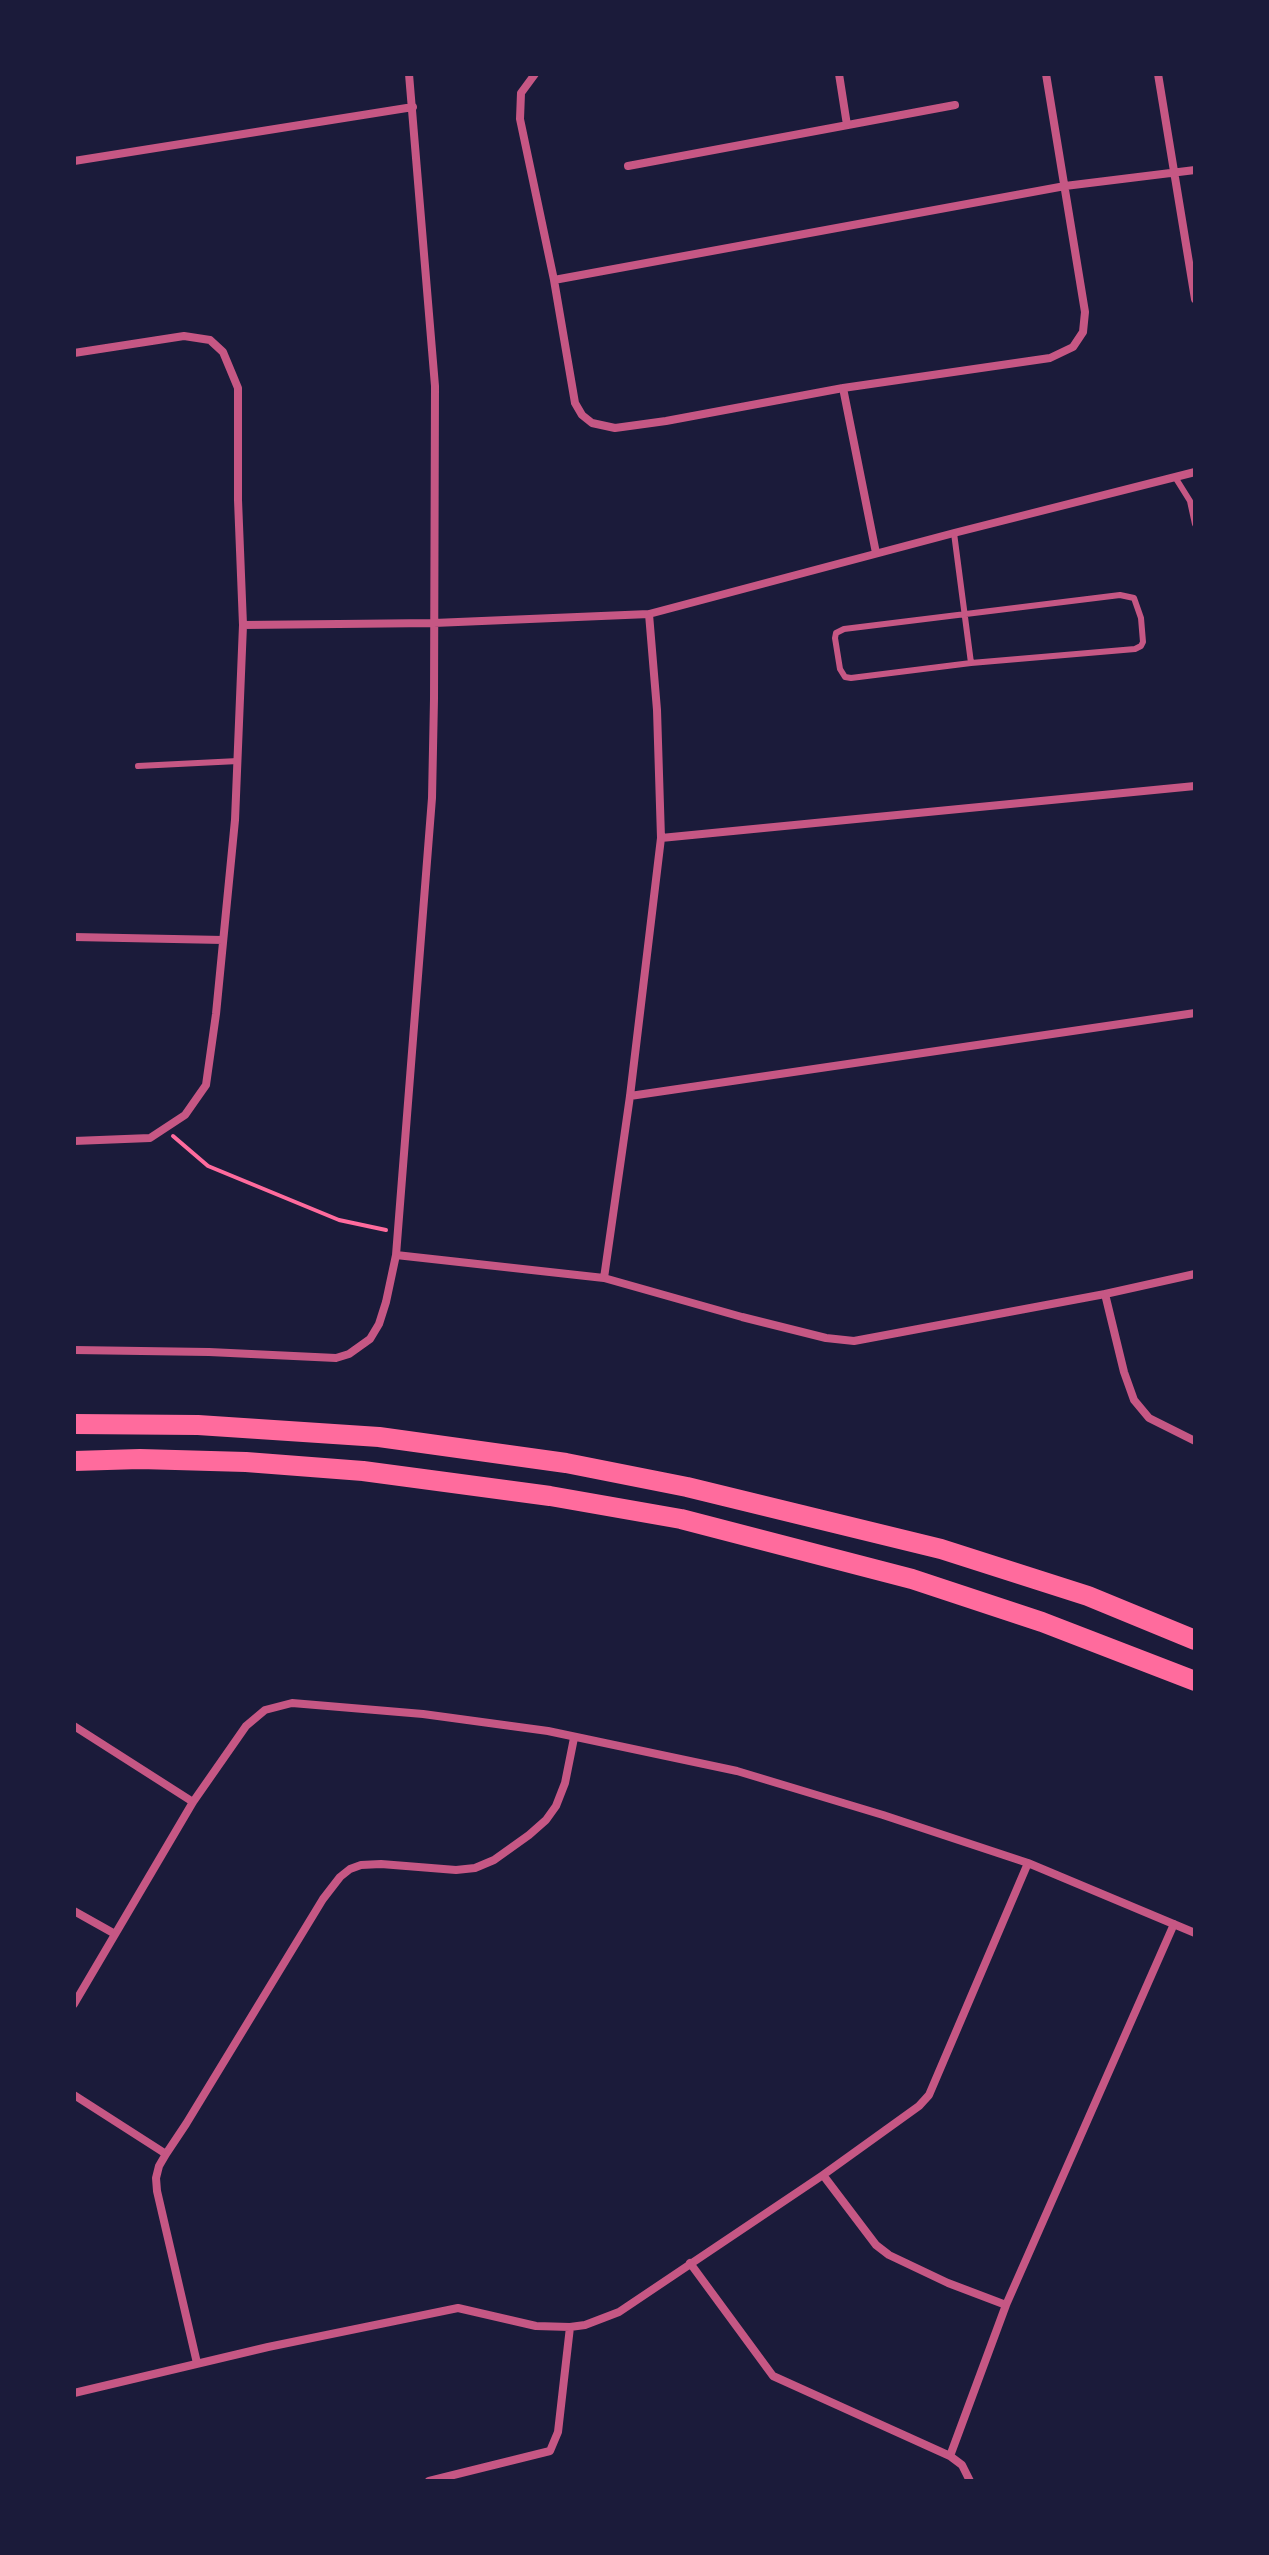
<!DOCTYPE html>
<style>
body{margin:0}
#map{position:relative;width:1269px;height:2555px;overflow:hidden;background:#1b1b3a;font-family:Lato,sans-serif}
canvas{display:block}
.frame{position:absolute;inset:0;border:76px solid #1b1b3a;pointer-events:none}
</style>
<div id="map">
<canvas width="1269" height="2555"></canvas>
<div class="frame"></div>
</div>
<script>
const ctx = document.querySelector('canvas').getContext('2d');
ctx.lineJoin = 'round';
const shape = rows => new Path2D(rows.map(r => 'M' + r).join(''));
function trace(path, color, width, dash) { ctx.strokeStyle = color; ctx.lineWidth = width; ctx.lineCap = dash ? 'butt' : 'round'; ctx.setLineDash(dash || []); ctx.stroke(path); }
trace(shape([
 [173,1136,208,1166,339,1220,386,1230]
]), '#ff6b9d', 4);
trace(shape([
 [1175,477,1190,501,1195,524],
 [954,533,971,663],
 [1120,595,1134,598,1141,618,1143,642,1141,646,1135,649,971,663,851,678,845,677,840,669,835,638,836,633,844,629,1120,595],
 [138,766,238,761]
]), '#c65784', 6);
trace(shape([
 [535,74,521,93,520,119,554,280,575,403,582,415,592,423,615,428,666,421,843,388,1050,358,1073,347,1083,332,1085,312,1046,74],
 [839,74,847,125],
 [1158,74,1195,299],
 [74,161,413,107],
 [628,166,955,105],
 [554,280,1065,186,1195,170],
 [74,353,184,336,210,340,223,352,238,388,238,500,243,625,235,820,216,1014,206,1085,185,1115,150,1138,74,1141],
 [843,388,876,553],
 [243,625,434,623,649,614,954,533,1195,472],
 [661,838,1195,786],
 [74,937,223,940],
 [630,1096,1195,1013],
 [396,1255,604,1278,742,1317,826,1338,854,1341,1105,1294,1195,1274],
 [604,1278,630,1096,661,838,657,710,649,614],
 [1105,1294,1124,1372,1134,1400,1149,1418,1195,1441],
 [74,1350,209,1352,336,1358,349,1354,370,1339,379,1324,386,1302,396,1255,432,798,434,699,435,386,409,74],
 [74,1726,193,1802],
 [74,1911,115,1934],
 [74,2004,193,1802,246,1726,265,1710,292,1703,423,1714,548,1731,737,1771,883,1815,1028,1863,1195,1933],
 [74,2095,166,2154],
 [823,2175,876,2245,889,2255,948,2283,1006,2305],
 [690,2263,773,2376,950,2456],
 [197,2363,157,2191,156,2178,159,2166,166,2154,186,2124,323,1899,340,1877,350,1869,361,1865,381,1864,456,1870,475,1868,494,1860,529,1835,546,1820,556,1806,565,1783,574,1738],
 [74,2393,268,2347,458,2308,536,2326,570,2327,585,2325,619,2312,823,2175,919,2106,929,2095,1028,1863],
 [429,2481,550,2451,558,2432,570,2327],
 [970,2481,962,2465,950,2456,1006,2305,1174,1924]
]), '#c65784', 8);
trace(shape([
 [74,1424,198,1425,379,1437,566,1463,687,1487,941,1549,1088,1596,1195,1640],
 [74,1461,140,1459,246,1462,363,1471,550,1496,681,1519,912,1579,1042,1622,1195,1681]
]), '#ff6b9d', 20);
</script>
